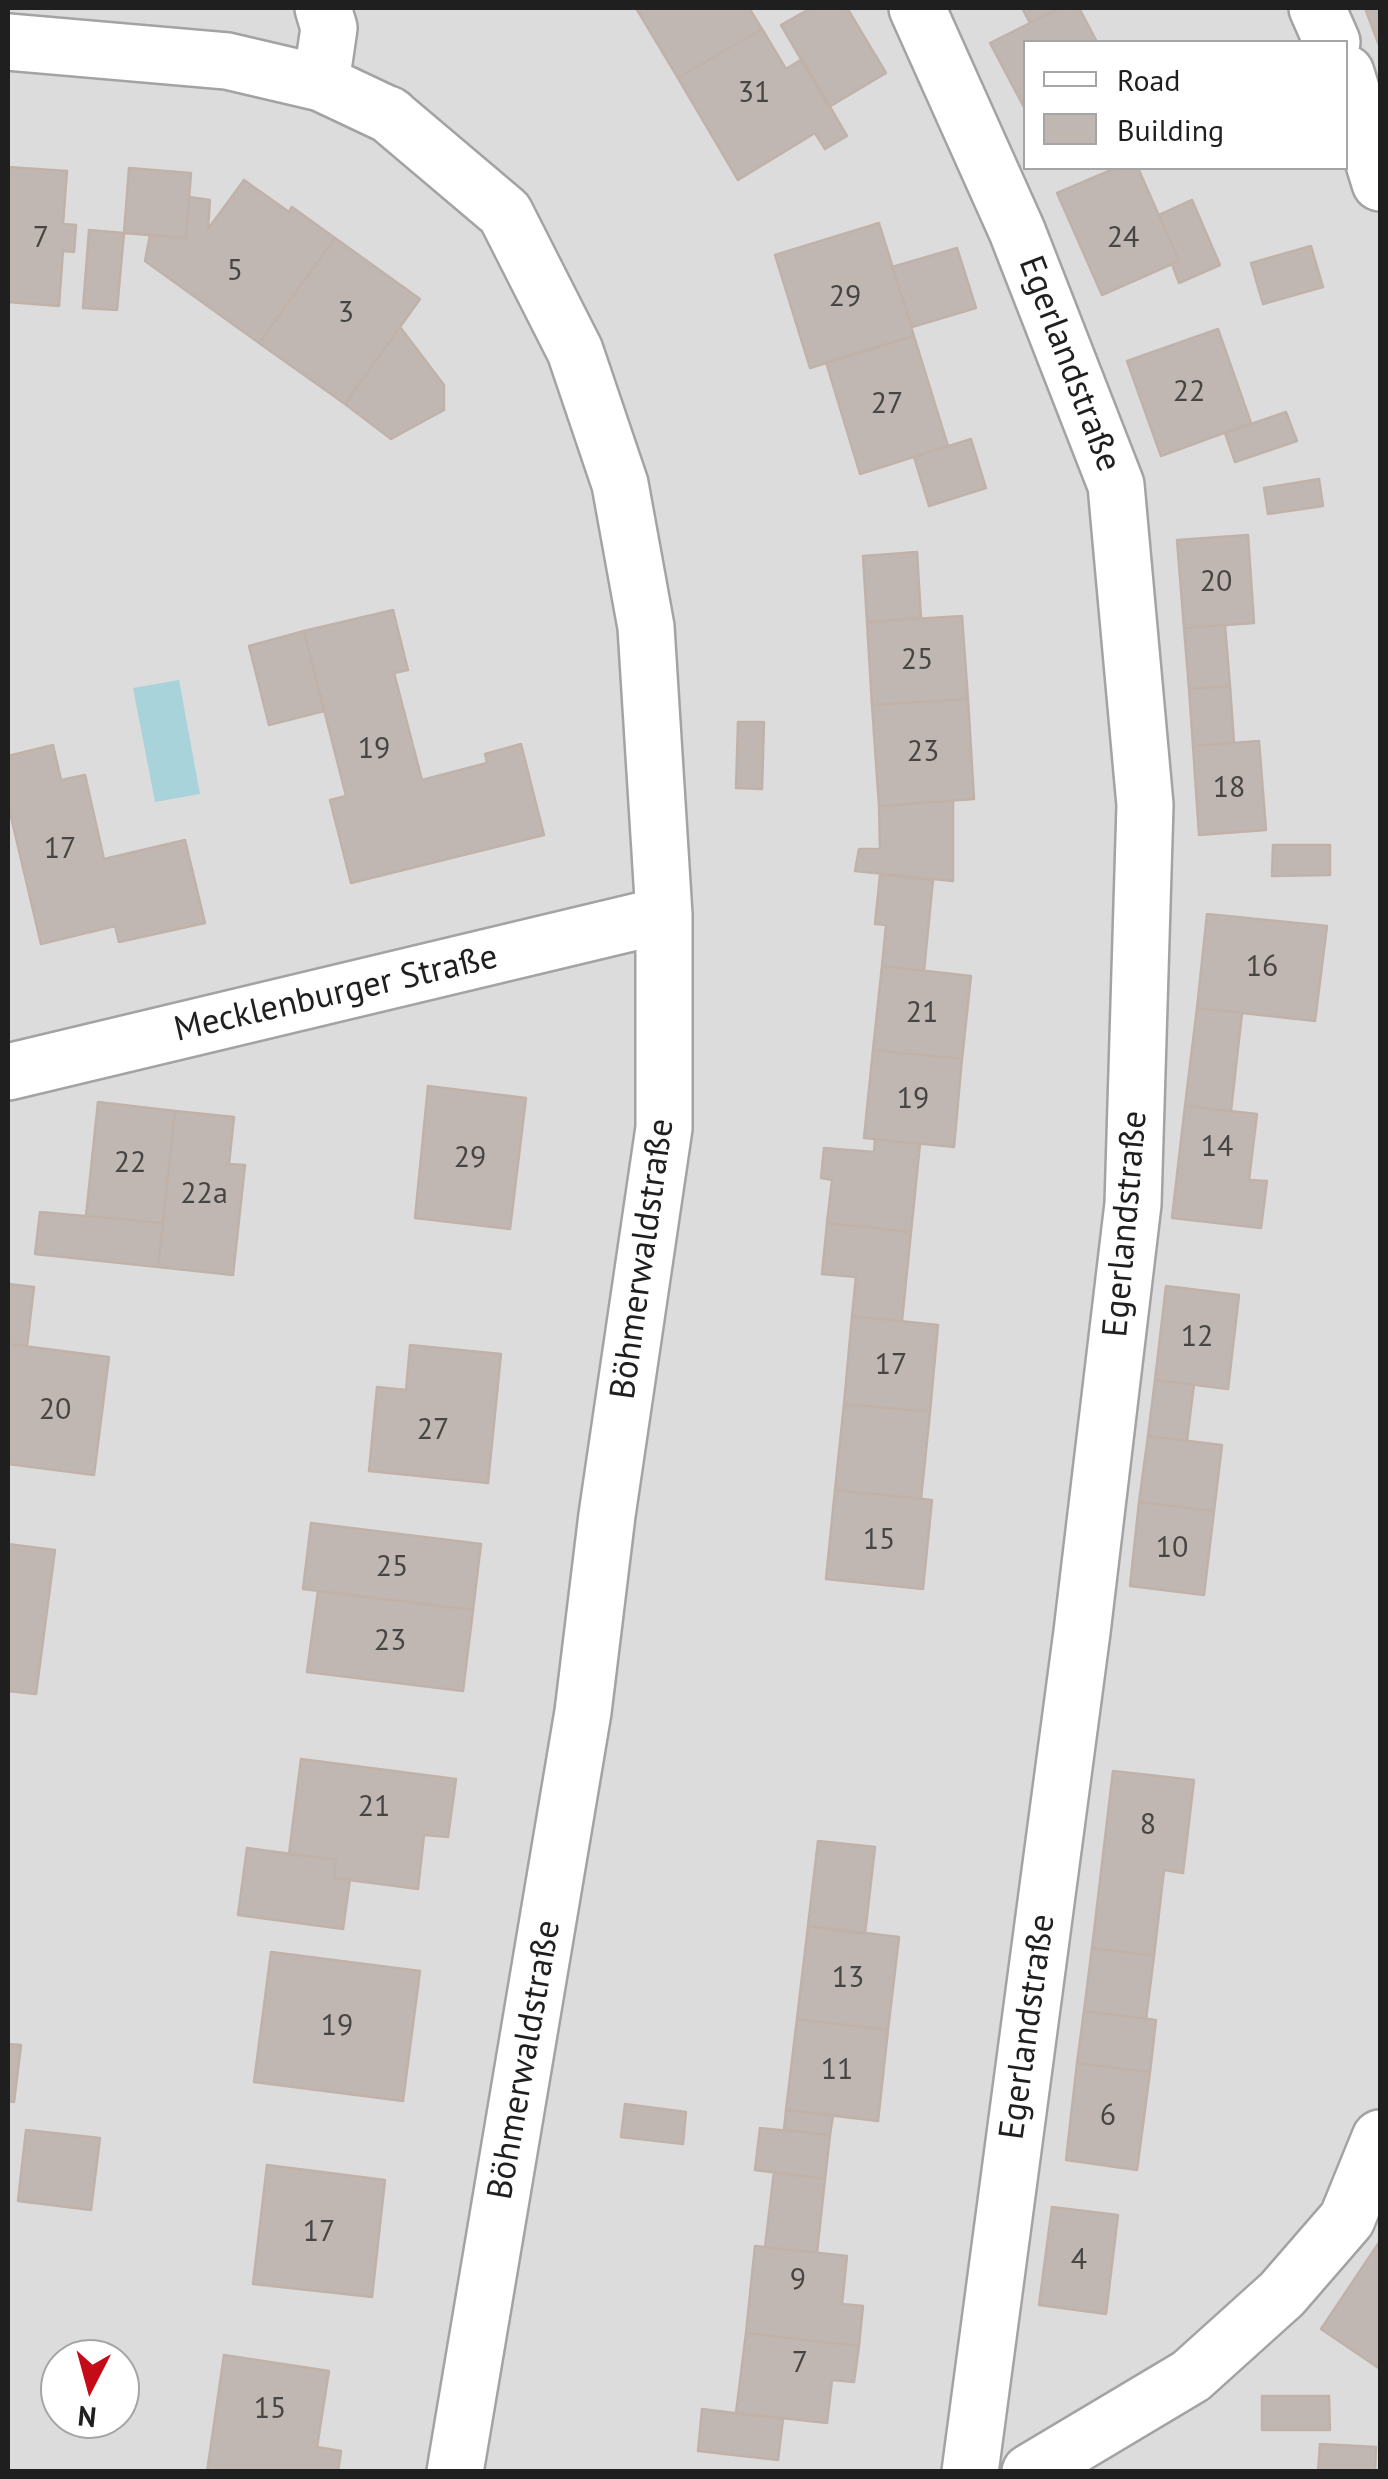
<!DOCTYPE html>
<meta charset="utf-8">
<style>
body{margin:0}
#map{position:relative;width:1388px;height:2479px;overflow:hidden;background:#f0ece6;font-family:"PT Sans",sans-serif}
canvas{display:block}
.frame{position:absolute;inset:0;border:10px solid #1f1f1f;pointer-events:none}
.legend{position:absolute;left:1023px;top:40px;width:325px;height:130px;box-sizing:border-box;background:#fff;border:2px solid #a5a5a5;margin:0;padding:12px 18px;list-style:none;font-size:30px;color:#1f1f1f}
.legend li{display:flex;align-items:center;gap:20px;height:50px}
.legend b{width:50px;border:2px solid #a5a5a5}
.north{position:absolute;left:40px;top:2339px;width:100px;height:100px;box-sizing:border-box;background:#fff;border:2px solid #a5a5a5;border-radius:50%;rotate:186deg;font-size:28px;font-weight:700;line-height:40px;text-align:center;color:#1f1f1f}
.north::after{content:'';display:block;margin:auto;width:35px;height:45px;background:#c50a18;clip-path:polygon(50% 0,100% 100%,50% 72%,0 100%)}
</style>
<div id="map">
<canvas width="1388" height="2479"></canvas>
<div class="frame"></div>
<ul class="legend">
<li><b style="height:12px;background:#fff"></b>Road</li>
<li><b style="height:28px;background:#c0b7b3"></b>Building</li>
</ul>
<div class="north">N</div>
</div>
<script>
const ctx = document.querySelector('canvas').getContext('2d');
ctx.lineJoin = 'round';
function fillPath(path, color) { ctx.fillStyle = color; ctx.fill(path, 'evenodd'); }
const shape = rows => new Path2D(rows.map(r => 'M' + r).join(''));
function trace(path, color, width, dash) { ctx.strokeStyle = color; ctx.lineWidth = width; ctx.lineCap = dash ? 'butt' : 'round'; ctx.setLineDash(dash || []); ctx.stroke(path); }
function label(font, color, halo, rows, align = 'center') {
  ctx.font = font + ' "PT Sans",sans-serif'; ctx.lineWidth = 10; ctx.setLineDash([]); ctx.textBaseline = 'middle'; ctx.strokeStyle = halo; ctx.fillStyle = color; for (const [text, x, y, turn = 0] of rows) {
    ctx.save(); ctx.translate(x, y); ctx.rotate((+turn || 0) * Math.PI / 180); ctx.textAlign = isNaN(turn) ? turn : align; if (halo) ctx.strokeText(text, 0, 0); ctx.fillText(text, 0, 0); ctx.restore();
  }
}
fillPath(shape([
 [8,8,1380,8,1380,2471,8,2471],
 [1026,42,1346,42,1346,168,1026,168],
 [60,2359,120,2359,120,2419,60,2419]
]), '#dddcdc');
fillPath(shape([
 [179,680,200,794,155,802,133,688]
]), '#a9d3db');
const building = shape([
 [636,8,749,8,762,29,678,78,636,8],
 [811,8,847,8,886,73,829,107,781,25,811,8],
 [1022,8,1060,8,1030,23,1022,8],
 [1060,8,1079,8,1097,42,1026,42,1026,111,990,43,1060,8],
 [1365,8,1380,8,1380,48,1365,8],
 [762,29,786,69,802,59,847,136,825,149,815,133,738,180,678,78,762,29],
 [8,167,67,171,63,224,76,225,74,252,63,251,59,306,8,302,8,167],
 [129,168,191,173,186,238,124,233,129,168],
 [1116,168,1138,168,1179,261,1102,295,1057,193,1116,168],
 [244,180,289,212,292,207,335,238,259,343,145,261,150,235,186,238,189,197,210,200,208,229,244,180],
 [1192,200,1220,265,1179,283,1172,264,1179,261,1159,215,1192,200],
 [879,223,914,336,810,368,775,255,879,223],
 [89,230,124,233,117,310,83,308,89,230],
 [335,238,420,299,345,404,259,343,335,238],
 [1311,246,1323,287,1263,304,1251,263,1311,246],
 [957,248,976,308,912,327,892,267,957,248],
 [400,327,444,385,444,410,391,439,345,404,400,327],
 [1218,329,1251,423,1161,456,1127,361,1218,329],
 [914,336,948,446,860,474,826,362,914,336],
 [1286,412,1297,441,1235,462,1225,433,1286,412],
 [971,439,986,488,929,506,914,457,971,439],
 [1319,479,1323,506,1268,514,1264,488,1319,479],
 [1248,535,1254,623,1184,628,1177,540,1248,535],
 [917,552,921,618,867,622,863,556,917,552],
 [393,610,408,670,394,673,422,780,487,763,485,754,521,744,544,835,351,883,330,800,346,796,304,631,393,610],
 [962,616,968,699,872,705,867,622,962,616],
 [1225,625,1230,686,1189,689,1184,628,1225,625],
 [304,631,324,711,269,725,249,646,304,631],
 [1230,686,1234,743,1193,746,1189,689,1230,686],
 [968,699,974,799,879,806,872,705,968,699],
 [738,722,764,722,762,789,736,788,738,722],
 [1259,741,1266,830,1199,835,1193,746,1259,741],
 [53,745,61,780,85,775,104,859,185,840,205,923,119,942,115,926,41,944,8,804,8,756,53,745],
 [953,801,953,881,855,871,859,849,880,849,879,806,953,801],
 [1273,845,1330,845,1330,875,1272,876,1273,845],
 [880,875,933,880,924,971,882,966,886,925,875,924,880,875],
 [1207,914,1327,926,1315,1021,1197,1008,1207,914],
 [882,966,971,976,962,1059,873,1050,882,966],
 [1197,1008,1242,1013,1231,1111,1185,1106,1197,1008],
 [873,1050,962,1059,954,1147,864,1138,873,1050],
 [428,1086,526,1098,510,1229,415,1218,428,1086],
 [98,1102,175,1111,163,1223,86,1216,98,1102],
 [1185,1106,1257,1114,1249,1180,1267,1181,1261,1228,1172,1218,1185,1106],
 [175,1111,234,1117,229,1164,245,1165,233,1275,158,1267,175,1111],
 [875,1139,920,1144,911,1232,827,1223,832,1180,821,1178,824,1148,874,1152,875,1139],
 [40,1212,163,1223,158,1267,35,1254,40,1212],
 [827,1223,911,1232,902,1321,852,1316,856,1277,822,1274,827,1223],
 [8,1284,34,1287,27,1346,8,1344,8,1284],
 [1166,1286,1239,1295,1228,1389,1155,1380,1166,1286],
 [852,1316,938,1325,930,1412,844,1404,852,1316],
 [8,1344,109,1357,94,1475,8,1464,8,1344],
 [410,1345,501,1354,488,1483,369,1471,377,1387,406,1390,410,1345],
 [1155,1380,1194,1384,1187,1441,1148,1436,1155,1380],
 [844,1404,930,1412,921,1499,835,1490,844,1404],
 [1148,1436,1222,1445,1214,1511,1139,1502,1148,1436],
 [835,1490,932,1500,923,1589,826,1579,835,1490],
 [1139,1502,1214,1511,1204,1595,1130,1586,1139,1502],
 [311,1523,481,1544,473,1610,303,1589,311,1523],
 [8,1544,55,1550,36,1694,8,1691,8,1544],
 [318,1591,473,1610,463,1691,307,1672,318,1591],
 [301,1759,456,1779,448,1837,424,1835,418,1889,334,1878,336,1860,289,1854,301,1759],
 [1113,1771,1194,1780,1183,1873,1164,1870,1154,1956,1092,1948,1113,1771],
 [818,1841,875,1847,865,1934,808,1926,818,1841],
 [247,1848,336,1860,334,1878,350,1879,343,1929,238,1915,247,1848],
 [808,1926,899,1937,888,2030,797,2019,808,1926],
 [1092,1948,1154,1956,1146,2019,1084,2011,1092,1948],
 [271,1952,420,1971,403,2101,254,2082,271,1952],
 [1084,2011,1156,2020,1150,2072,1077,2063,1084,2011],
 [797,2019,888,2030,878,2121,786,2110,797,2019],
 [8,2044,21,2045,14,2102,8,2101,8,2044],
 [1077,2063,1150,2072,1137,2170,1066,2160,1077,2063],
 [625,2104,686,2112,683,2144,621,2137,625,2104],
 [786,2110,833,2115,830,2135,784,2130,786,2110],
 [760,2128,830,2135,825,2179,755,2170,760,2128],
 [26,2130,100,2138,91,2210,18,2201,26,2130],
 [267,2165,385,2180,372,2297,253,2284,267,2165],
 [774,2172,825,2179,817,2253,765,2247,774,2172],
 [1052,2207,1118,2215,1106,2314,1039,2305,1052,2207],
 [1380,2241,1380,2369,1321,2329,1380,2241],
 [755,2246,847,2256,842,2304,863,2306,859,2346,746,2333,755,2246],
 [746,2333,859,2346,854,2382,832,2380,827,2423,736,2413,746,2333],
 [224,2355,329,2371,317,2447,341,2451,338,2472,207,2472,224,2355],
 [1262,2396,1329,2396,1330,2430,1262,2430,1262,2396],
 [702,2409,783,2419,778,2460,698,2451,702,2409],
 [1320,2444,1376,2447,1375,2472,1318,2472,1320,2444]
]);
fillPath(building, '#c0b7b3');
trace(building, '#c1b2a9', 2.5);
const street = shape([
 [917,8,1017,231,1116,485,1145,805,1133,1204,1082,1632,970,2472],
 [1317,8,1332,42],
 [8,42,227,61,321,83,391,116],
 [1346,73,1380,183],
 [321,83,329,28,323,8],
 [388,114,505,213,575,351,620,484,646,627,664,915,664,1128,607,1515,583,1712,455,2472],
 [8,1072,664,915],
 [1030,2472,1191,2376,1282,2294,1347,2219,1380,2138]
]);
trace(street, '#a3a3a3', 60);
trace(street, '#fff', 55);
label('30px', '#474544', null, [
 ["31",754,93],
 ["7",41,238],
 ["24",1123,238],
 ["5",235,271],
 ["29",845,297],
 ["3",346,313],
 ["22",1189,392],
 ["27",887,404],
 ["20",1216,582],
 ["25",917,660],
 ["19",374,749],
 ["23",923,752],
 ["18",1229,788],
 ["17",60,849],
 ["16",1262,967],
 ["21",922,1013],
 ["19",913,1099],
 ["14",1217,1147],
 ["29",470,1158],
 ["22",130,1163],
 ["22a",204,1194],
 ["12",1197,1337],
 ["17",891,1365],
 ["20",55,1410],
 ["27",433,1430],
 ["15",879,1540],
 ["10",1172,1548],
 ["25",392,1567],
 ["23",390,1641],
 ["21",374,1807],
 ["8",1148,1825],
 ["13",848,1978],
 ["19",337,2026],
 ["11",837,2070],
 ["6",1108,2116],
 ["17",319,2232],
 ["4",1079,2260],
 ["9",798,2280],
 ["7",800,2363],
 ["15",270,2409]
]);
label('35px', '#1f1f1f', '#fff', [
 ["Egerlandstraße",1069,364,69],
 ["Mecklenburger Straße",336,994,-13],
 ["Egerlandstraße",1126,1224,-85],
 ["Böhmerwaldstraße",643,1259,-82],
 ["Egerlandstraße",1028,2027,-82],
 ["Böhmerwaldstraße",525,2060,-80]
]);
</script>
